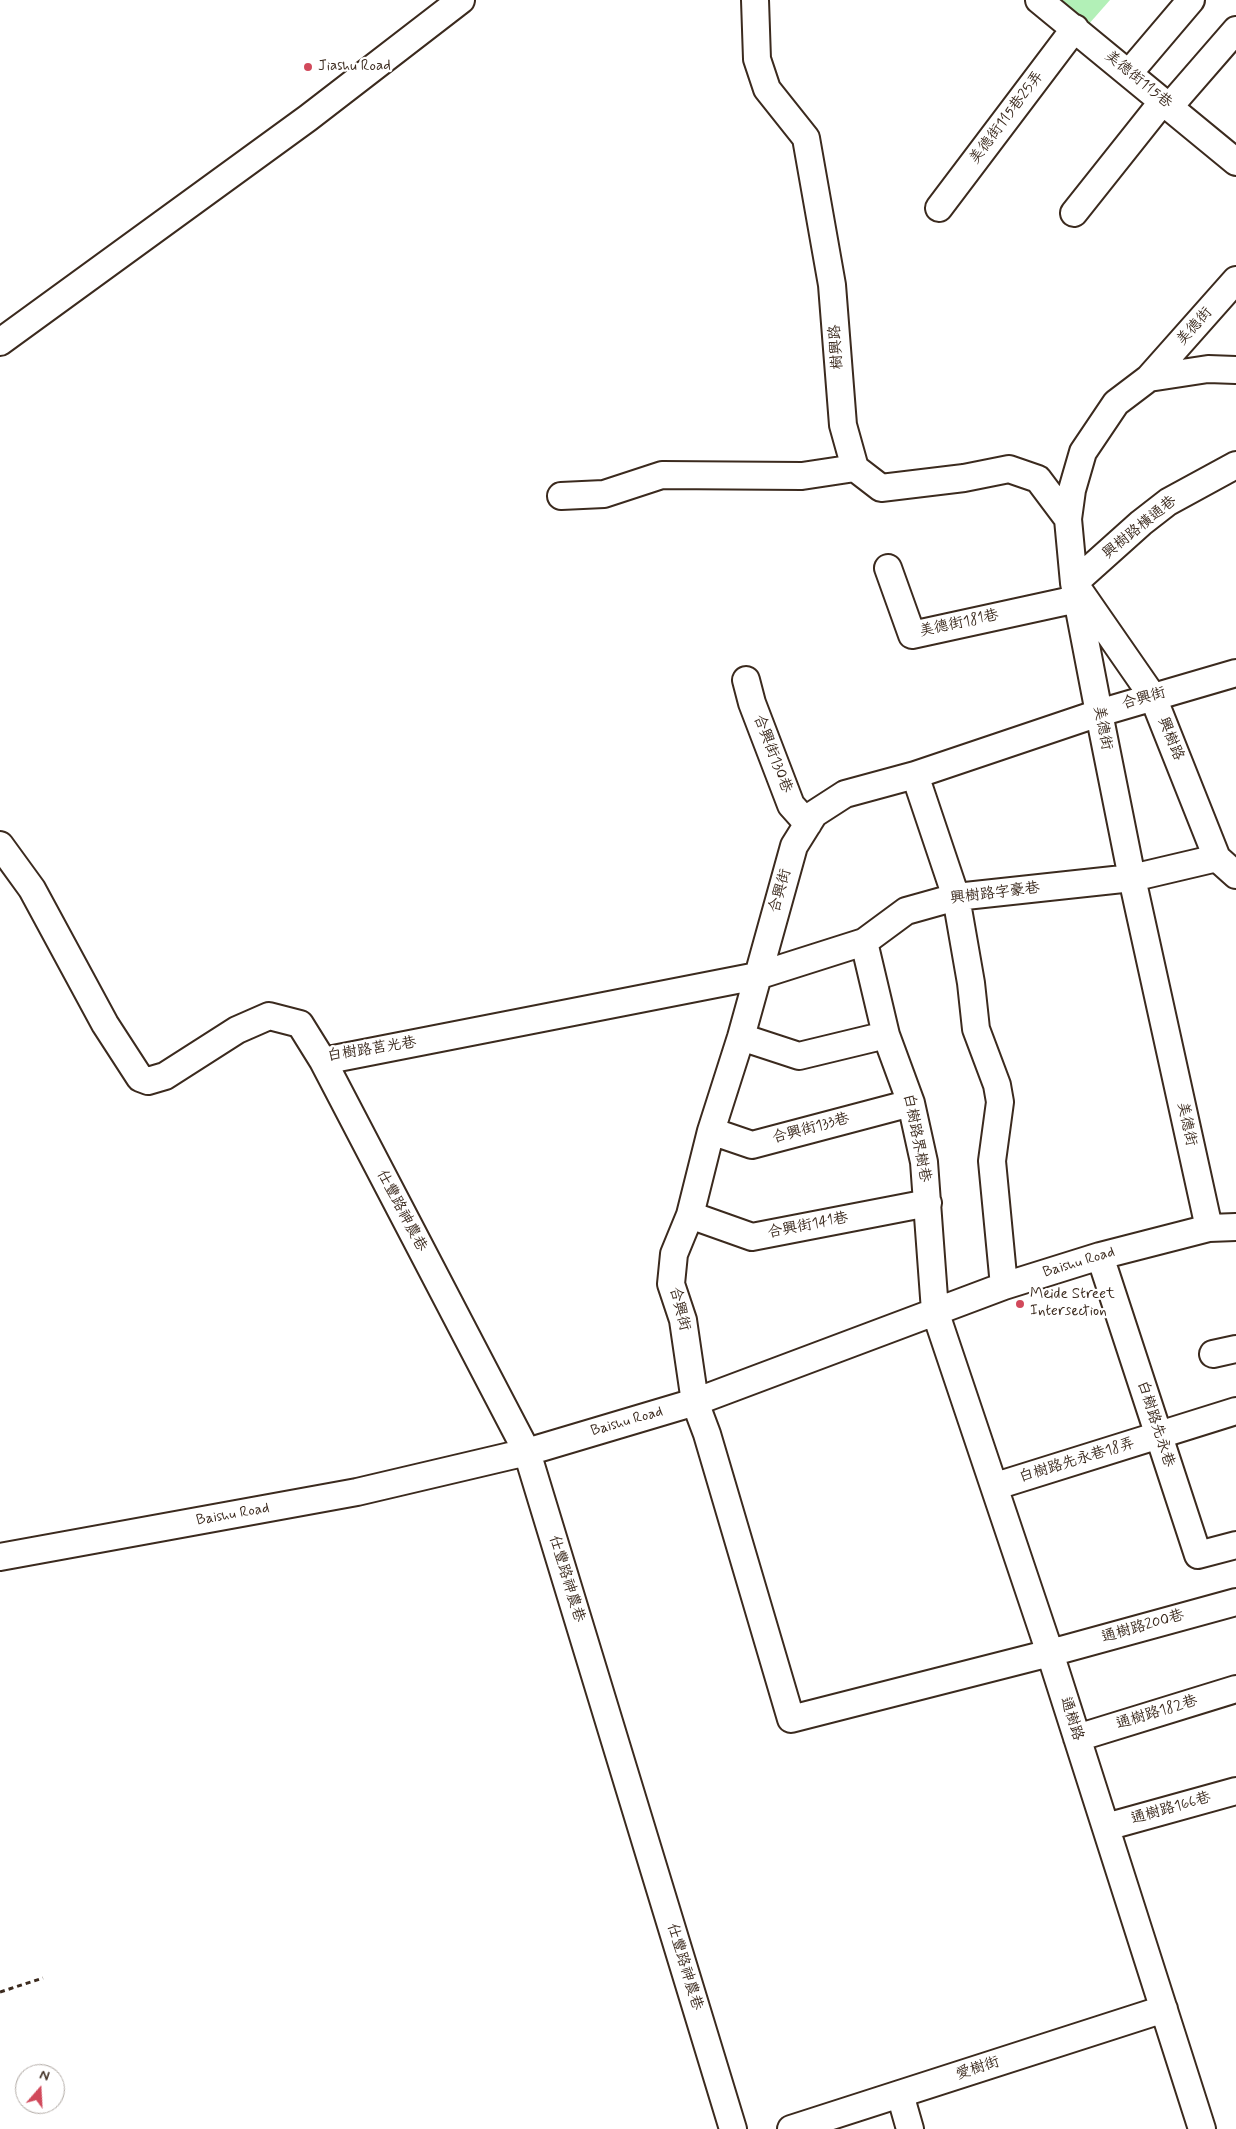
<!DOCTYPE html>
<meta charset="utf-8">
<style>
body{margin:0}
#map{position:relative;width:1236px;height:2129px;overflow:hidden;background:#fff;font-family:Mynerve,sans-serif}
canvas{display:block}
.north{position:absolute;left:15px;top:2064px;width:50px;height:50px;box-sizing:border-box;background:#fff;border:1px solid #b1aaa5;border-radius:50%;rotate:19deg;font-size:14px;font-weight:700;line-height:20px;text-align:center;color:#3b2a1e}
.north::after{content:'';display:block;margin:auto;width:18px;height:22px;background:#d1495b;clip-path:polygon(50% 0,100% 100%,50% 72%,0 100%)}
</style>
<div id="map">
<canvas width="1236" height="2129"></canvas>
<div class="north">N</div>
</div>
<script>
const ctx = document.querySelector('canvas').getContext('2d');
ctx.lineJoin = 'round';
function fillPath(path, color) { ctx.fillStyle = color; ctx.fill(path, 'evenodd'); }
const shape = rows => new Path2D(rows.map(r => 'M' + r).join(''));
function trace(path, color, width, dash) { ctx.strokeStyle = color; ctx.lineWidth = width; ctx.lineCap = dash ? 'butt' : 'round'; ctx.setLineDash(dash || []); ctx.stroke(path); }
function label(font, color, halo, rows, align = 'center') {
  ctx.font = font + ' Mynerve,"LXGW WenKai TC",sans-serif'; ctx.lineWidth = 4.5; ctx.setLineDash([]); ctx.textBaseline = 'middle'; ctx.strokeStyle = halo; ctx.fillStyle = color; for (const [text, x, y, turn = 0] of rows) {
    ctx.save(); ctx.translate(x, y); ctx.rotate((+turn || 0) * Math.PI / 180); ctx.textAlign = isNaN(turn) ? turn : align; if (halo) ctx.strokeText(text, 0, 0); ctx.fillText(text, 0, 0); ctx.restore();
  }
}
fillPath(shape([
 [1056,0,1110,0,1088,25]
]), '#b2f0b7');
const minor = shape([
 [755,0,757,59,767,89,806,138,832,285,843,425,855,468,881,488,964,478,1009,469,1038,479,1068,519],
 [1039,0,1236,162],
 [1129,73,1191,0],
 [1170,106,1236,30],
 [939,208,1075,28],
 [1074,213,1163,101],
 [0,342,308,118,461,0],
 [1149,378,1208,369,1236,370],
 [1236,465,1168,502,1141,523,1074,583,1153,697,1217,858,1236,875],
 [561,496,604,494,662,475,802,476,855,468],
 [888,568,912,635,1077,599],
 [1236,673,1099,713,915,775,845,794,814,814,794,846,741,1037,711,1131,690,1215,674,1254,671,1284,683,1320,695,1402,707,1434,791,1719,1050,1653,1236,1602],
 [746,680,752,703,791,805,808,824],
 [915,775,956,897,971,983,976,1029,997,1085,1000,1102,992,1161,1004,1286],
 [0,845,32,889,105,1024,140,1078,148,1081,165,1076,237,1030,269,1016,300,1024,323,1061,527,1452,733,2129],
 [864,942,886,1035,911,1103,924,1162,935,1311,1050,1653,1202,2129],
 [741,1037,799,1056,886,1035],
 [323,1061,757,976,864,942,906,911,956,897,1132,878,1217,858],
 [711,1131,752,1145,911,1103],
 [690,1215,752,1237,928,1203],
 [1209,1228,1132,878,1099,713,1074,583,1068,519,1072,490,1083,452,1116,403,1149,378,1236,280],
 [1100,1256,1198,1555,1236,1545],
 [1213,1354,1236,1349],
 [996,1486,1236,1411],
 [0,1557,357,1492,527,1452,695,1402,1004,1286,1100,1256,1209,1228,1236,1227],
 [1077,1738,1236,1689],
 [1106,1827,1236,1791],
 [900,2094,910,2129],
 [791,2129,1164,2009]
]);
trace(minor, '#3b2a1e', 30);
trace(shape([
 [0,1992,43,1978]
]), '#3b2a1e', 3, [5, 4]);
trace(minor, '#fff', 26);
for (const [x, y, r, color] of [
 [308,67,5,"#d1495b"],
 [1020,1304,5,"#d1495b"]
]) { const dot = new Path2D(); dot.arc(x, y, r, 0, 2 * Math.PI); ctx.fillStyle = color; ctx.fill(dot); trace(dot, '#fff', 2); }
label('15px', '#3b2a1e', '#fff', [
 ["Jiashu Road",318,67],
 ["Meide Street",1030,1295],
 ["Intersection",1030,1312]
], 'left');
label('15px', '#3b2a1e', '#fff', [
 ["美德街115巷",1138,80,39],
 ["美德街115巷25弄",1007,118,-53],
 ["美德街",1195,327,-48],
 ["樹興路",837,347,-94],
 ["興樹路橫通巷",1140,528,-39],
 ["美德街181巷",959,624,-12],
 ["合興街",1144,699,-16],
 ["美德街",1102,728,79],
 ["興樹路",1170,739,68],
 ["合興街130巷",772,754,69],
 ["合興街",781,891,-74],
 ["興樹路字豪巷",995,894,-7],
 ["白樹路莒光巷",372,1050,-9],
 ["美德街",1186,1124,78],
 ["合興街133巷",811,1129,-15],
 ["白樹路界樹巷",916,1138,79],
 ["仕豐路神農巷",401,1211,62],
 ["合興街141巷",808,1226,-11],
 ["Baishu Road",1079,1263,-17],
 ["合興街",679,1309,76],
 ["Baishu Road",627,1422,-16],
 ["白樹路先永巷",1155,1424,72],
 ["白樹路先永巷18弄",1077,1461,-17],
 ["Baishu Road",233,1515,-10],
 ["仕豐路神農巷",566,1579,73],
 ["通樹路200巷",1143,1627,-16],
 ["通樹路182巷",1157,1713,-17],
 ["通樹路",1071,1719,72],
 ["通樹路166巷",1171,1809,-16],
 ["仕豐路神農巷",684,1967,73],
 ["愛樹街",978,2069,-18]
]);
</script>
